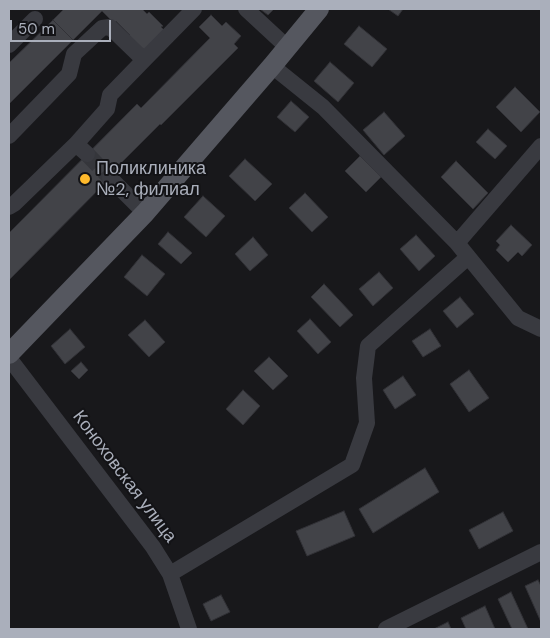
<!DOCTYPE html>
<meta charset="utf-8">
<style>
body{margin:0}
#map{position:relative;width:550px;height:638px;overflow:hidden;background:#18181b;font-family:"DM Sans",sans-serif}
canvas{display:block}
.frame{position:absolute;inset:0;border:10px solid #aaafbb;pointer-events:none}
.scale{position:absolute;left:10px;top:20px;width:101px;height:22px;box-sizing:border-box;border:2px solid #aaafbb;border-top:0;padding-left:6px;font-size:15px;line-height:18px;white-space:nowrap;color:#aaafbb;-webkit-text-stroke:4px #131316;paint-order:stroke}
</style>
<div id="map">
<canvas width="550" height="638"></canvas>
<div class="frame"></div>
<div class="scale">50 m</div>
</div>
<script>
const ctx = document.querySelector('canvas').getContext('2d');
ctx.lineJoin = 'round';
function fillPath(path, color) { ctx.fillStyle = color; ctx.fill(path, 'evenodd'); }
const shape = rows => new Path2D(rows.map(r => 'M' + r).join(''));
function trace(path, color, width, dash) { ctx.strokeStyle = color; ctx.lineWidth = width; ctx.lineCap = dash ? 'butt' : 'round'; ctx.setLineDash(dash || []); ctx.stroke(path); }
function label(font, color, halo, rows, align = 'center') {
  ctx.font = font + ' "DM Sans",sans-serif'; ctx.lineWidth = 4; ctx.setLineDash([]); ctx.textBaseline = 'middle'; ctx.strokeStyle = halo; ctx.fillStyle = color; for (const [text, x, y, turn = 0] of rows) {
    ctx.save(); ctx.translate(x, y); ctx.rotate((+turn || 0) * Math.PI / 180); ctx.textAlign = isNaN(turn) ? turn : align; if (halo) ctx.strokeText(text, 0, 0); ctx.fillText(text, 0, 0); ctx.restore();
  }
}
const building = shape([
 [64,9,142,9,147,14,149,12,163,26,161,27,167,33,147,52,128,37,130,35,116,21,114,23,102,11,73,40,53,20,64,9],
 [260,9,274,9,268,15,260,9],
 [388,9,403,9,398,16,388,9],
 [211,15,222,26,226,22,241,36,234,44,238,48,161,125,160,124,111,173,113,175,9,280,9,233,137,104,141,108,210,38,199,27,211,15],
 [53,20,73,40,9,104,9,63,53,20],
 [359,26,387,49,372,67,344,44,359,26],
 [330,62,354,83,338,102,314,81,330,62],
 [515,87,540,112,521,132,496,107,515,87],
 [291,101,309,117,295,132,277,117,291,101],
 [384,112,405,136,384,155,363,130,384,112],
 [488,129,507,146,495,159,476,142,488,129],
 [360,156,381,177,366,192,345,171,360,156],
 [245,159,272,184,255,201,229,176,245,159],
 [456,161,488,193,473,209,441,177,456,161],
 [305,193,328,217,312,232,289,208,305,193],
 [203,196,225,216,206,237,184,217,203,196],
 [511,225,532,245,522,256,518,252,508,262,496,250,500,245,496,241,511,225],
 [168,232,192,253,181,264,158,244,168,232],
 [416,235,435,256,419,271,400,249,416,235],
 [253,237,268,255,250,271,235,254,253,237],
 [142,255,165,274,147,296,124,277,142,255],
 [379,272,393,288,373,306,359,289,379,272],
 [324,284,353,315,340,327,311,297,324,284],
 [460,297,474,314,457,328,443,311,460,297],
 [310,319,331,342,318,354,297,331,310,319],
 [145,320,165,342,149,357,128,335,145,320],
 [70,329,85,347,65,364,51,346,70,329],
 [430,329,441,346,423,357,412,341,430,329],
 [269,357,288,376,273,390,254,371,269,357],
 [81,362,88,370,79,379,71,371,81,362],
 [469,370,489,398,469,412,450,384,469,370],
 [403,376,416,395,395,409,383,390,403,376],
 [243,390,260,406,243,425,226,409,243,390],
 [425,468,439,492,373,533,359,509,425,468],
 [344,511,355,536,307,556,296,531,344,511],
 [503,512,513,531,479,549,469,530,503,512],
 [538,580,541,586,541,622,525,586,538,580],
 [511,592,528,629,512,629,498,599,511,592],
 [221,595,230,612,211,621,203,604,221,595],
 [485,606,495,629,466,629,461,618,485,606],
 [448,622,451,629,434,629,448,622]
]);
fillPath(building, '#424348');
trace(building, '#323237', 1);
trace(shape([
 [87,154,110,178]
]), '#35363b', 16, [16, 8]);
trace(shape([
 [246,9,287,47],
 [9,45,35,19],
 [272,66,323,107,457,243,518,318,541,329],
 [9,136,69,74,74,54,102,28,110,27,144,60,194,9],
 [76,144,107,109,110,95,144,60],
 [110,178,145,213],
 [9,207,14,204,76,144,87,154],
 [457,243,541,146],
 [9,358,153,547,170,574,189,629],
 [170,574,352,465,367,423,364,378,368,346,468,257],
 [386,629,541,552]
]), '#393a40', 16);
trace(shape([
 [9,354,145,213,272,66,319,9]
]), '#55575f', 20);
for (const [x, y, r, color] of [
 [85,179,6,"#ffba2c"]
]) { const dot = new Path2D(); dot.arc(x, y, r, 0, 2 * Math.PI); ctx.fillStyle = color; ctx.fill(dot); trace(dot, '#131316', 2); }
label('18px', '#aaafbb', '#131316', [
 ["Поликлиника",96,169],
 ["№2, филиал",96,190]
], 'left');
label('18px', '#aaafbb', '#131316', [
 ["Коноховская улица",124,477,53]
]);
</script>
